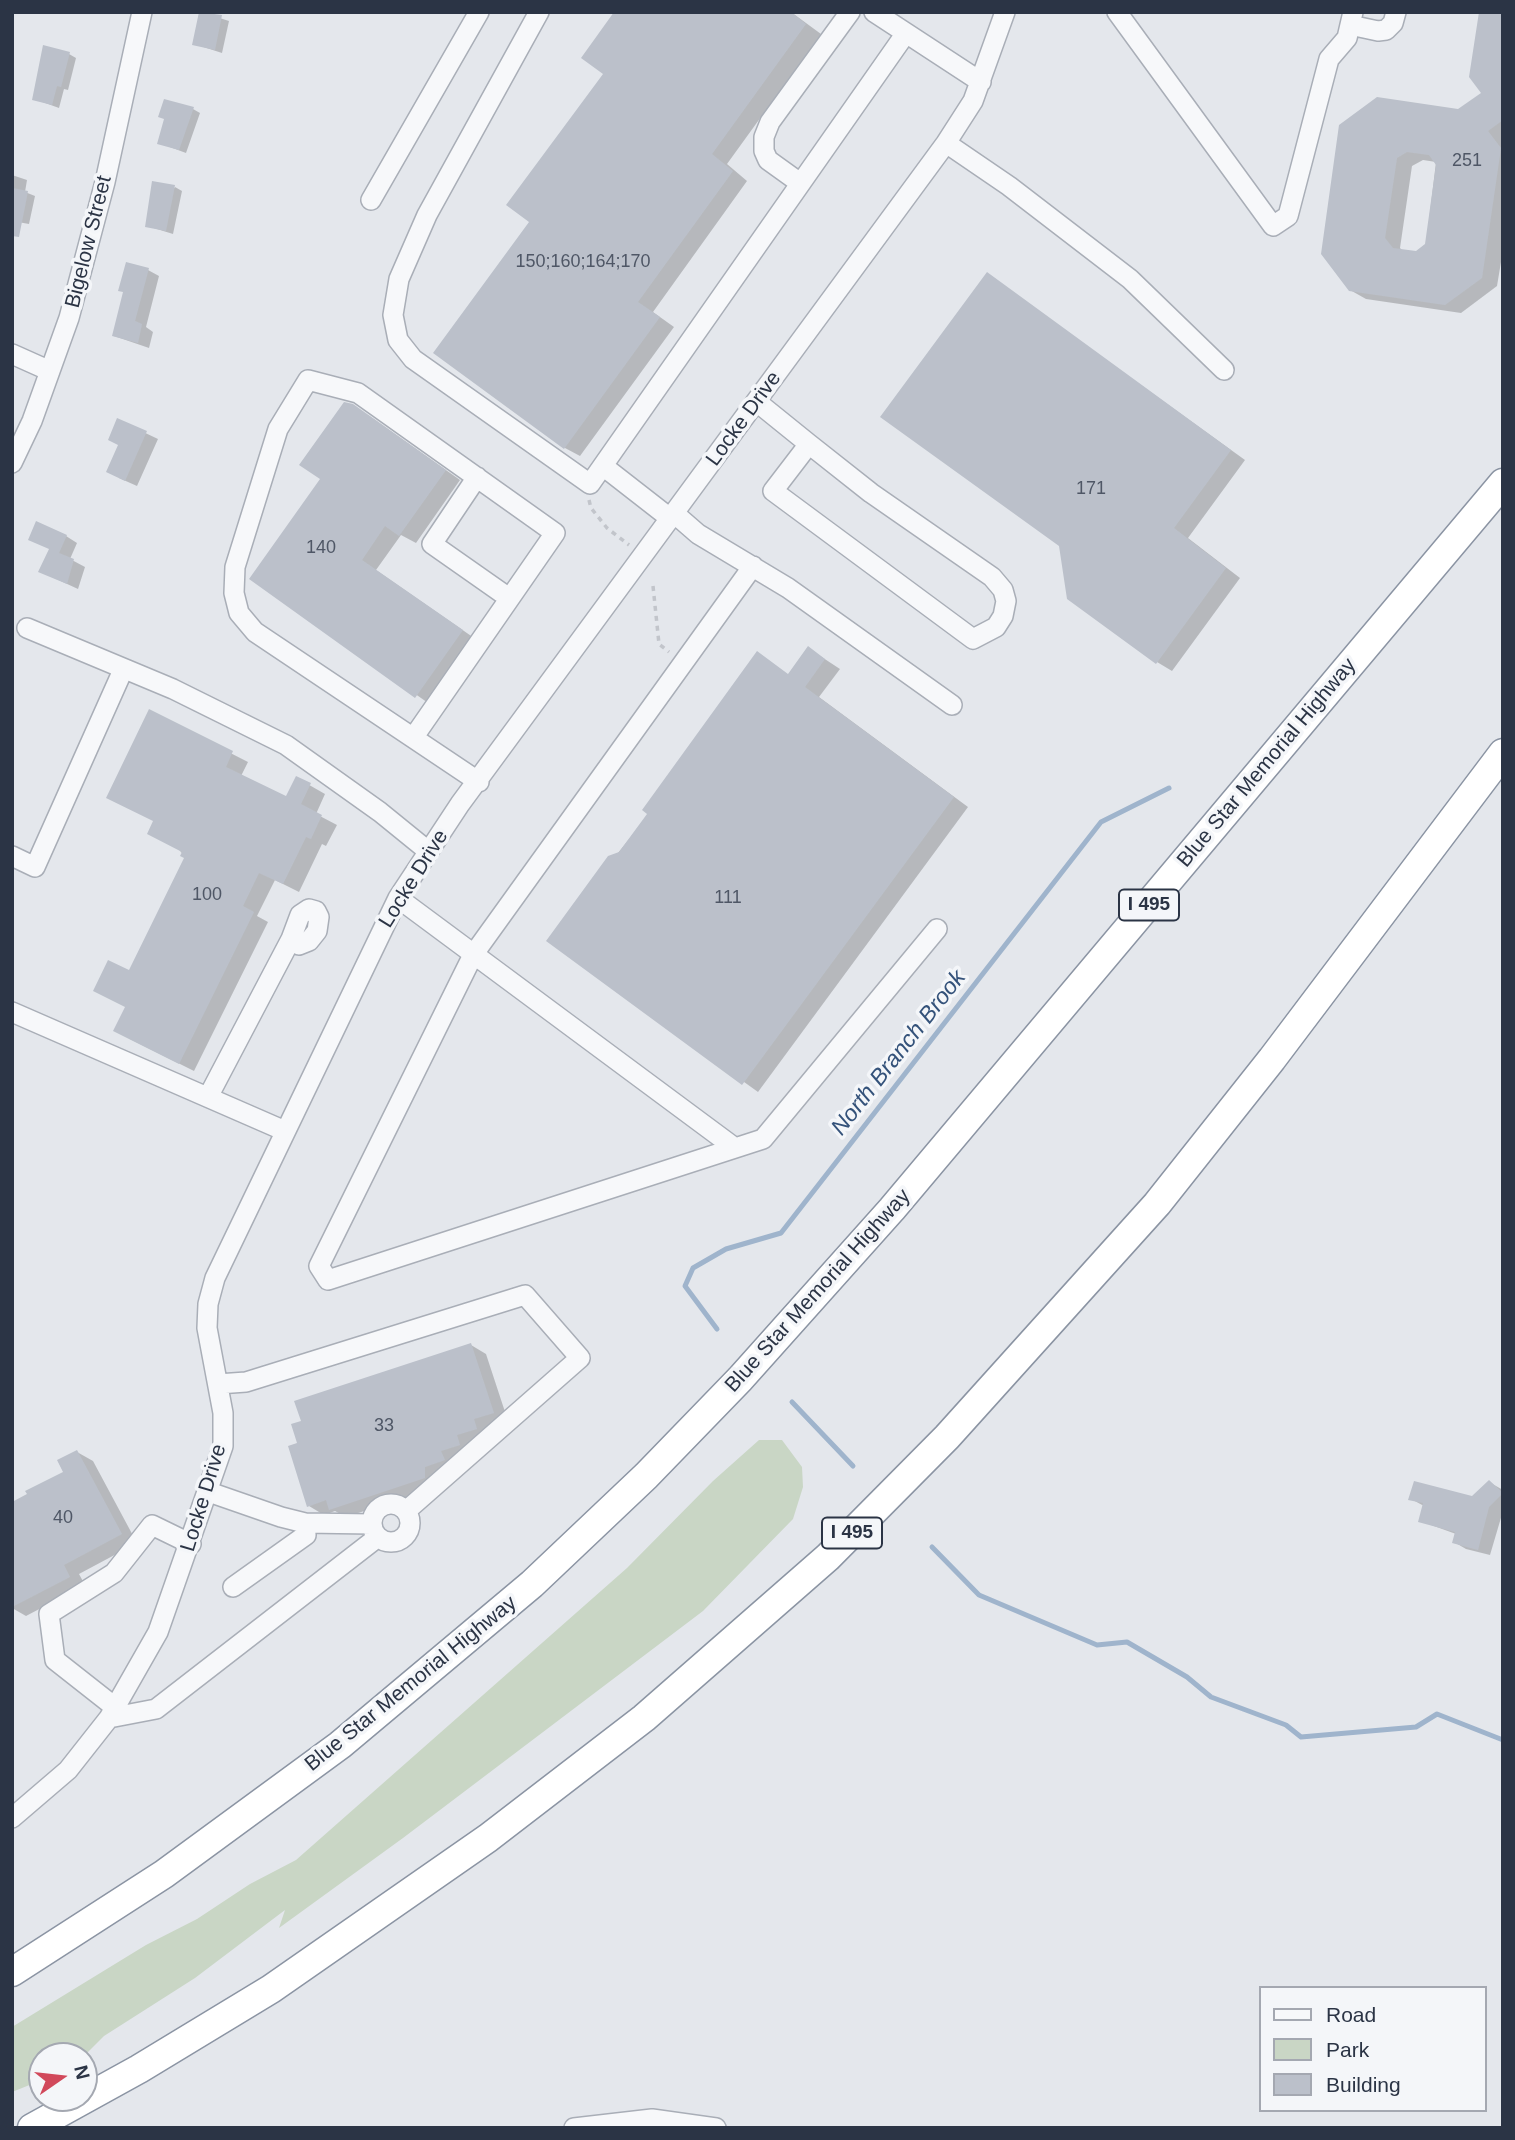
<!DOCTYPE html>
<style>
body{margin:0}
#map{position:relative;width:1515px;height:2140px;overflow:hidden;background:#e4e7ec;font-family:Helvetica,sans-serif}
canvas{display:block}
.frame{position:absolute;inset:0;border:14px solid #2b3445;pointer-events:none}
.legend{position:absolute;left:1259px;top:1986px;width:228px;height:126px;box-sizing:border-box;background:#f4f6f9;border:2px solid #a4a8b1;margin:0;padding:9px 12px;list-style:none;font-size:21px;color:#2b3445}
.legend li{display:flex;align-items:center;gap:14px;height:35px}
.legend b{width:35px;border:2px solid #a4a8b1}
.north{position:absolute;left:28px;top:2042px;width:70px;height:70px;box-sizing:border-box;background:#f4f6f9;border:2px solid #a4a8b1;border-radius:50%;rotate:76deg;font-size:19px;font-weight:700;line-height:28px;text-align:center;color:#2b3445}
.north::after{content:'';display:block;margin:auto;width:24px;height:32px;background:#d1495b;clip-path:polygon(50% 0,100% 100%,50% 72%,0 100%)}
</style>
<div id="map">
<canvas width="1515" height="2140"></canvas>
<div class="frame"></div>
<ul class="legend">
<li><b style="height:9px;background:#f7f8fa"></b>Road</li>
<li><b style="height:19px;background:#c9d6c5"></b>Park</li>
<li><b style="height:19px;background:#bbc0ca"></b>Building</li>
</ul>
<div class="north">N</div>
</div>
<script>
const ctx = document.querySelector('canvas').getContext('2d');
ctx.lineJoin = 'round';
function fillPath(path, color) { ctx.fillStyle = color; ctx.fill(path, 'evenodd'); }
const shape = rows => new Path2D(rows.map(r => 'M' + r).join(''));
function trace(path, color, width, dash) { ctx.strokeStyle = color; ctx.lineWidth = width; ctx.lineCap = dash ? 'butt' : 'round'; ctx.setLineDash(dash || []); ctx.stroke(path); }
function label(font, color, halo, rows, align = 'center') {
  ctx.font = font + ' Helvetica,sans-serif'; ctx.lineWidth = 7; ctx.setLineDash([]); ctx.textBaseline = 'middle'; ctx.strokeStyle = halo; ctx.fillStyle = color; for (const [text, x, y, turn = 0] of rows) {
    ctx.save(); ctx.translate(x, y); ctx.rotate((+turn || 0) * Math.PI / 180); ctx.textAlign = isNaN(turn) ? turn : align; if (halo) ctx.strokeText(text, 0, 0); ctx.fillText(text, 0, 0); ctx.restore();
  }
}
fillPath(shape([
 [759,1440,782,1440,802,1467,803,1487,793,1519,703,1611,403,1838,279,1928,285,1910,195,1978,104,2036,84,2056,42,2056,42,2080,12,2092,12,2027,146,1945,197,1919,250,1884,296,1860,627,1568,713,1481]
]), '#c9d6c5');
fillPath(shape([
 [201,12,229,21,222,53,194,44],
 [617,12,791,12,821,34,727,164,747,181,653,312,674,327,580,456,565,448,531,221,605,73],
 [1503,12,1503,250,1497,286,1461,313,1366,299,1350,290,1341,126,1459,111,1484,93],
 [1423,160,1436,162,1426,245,1416,252,1403,251,1400,248,1412,166],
 [69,54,76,58,68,90,64,89,59,108,34,99],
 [193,109,200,113,186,153,159,143,166,120],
 [12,175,27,180,25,192,35,196,29,224,12,221],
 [175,187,182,191,173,234,147,226],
 [148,270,159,276,146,327,153,332,149,348,114,336],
 [988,275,1245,460,1188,538,1240,578,1172,671,1157,662,1060,545],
 [368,415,460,480,416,543,401,535,376,570,477,640,431,705,251,579],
 [118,420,158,439,137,486,119,478],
 [66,536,77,543,70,559,85,567,78,589,41,572],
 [808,648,840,669,819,697,968,807,758,1092,548,941,649,814,789,675],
 [150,712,248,762,241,776,287,799,297,778,325,794,316,814,337,825,326,846,322,844,299,892,275,880,257,916,268,922,194,1071,130,1039,127,1007,130,973,186,858,155,821],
 [471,1345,486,1354,508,1421,440,1486,346,1517,335,1511,324,1515,309,1506],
 [77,1452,93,1461,137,1543,79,1574,85,1585,26,1616,12,1608,12,1503,65,1473],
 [1489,1482,1503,1490,1503,1511,1490,1555,1466,1549,1454,1542,1456,1534,1420,1521,1424,1506,1411,1499,1473,1498]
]), '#0003');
trace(shape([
 [717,1329,685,1286,693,1268,726,1249,781,1233,1101,822,1169,788],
 [792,1402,853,1466],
 [932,1547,979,1595,1097,1645,1127,1642,1187,1677,1211,1697,1286,1725,1301,1737,1416,1727,1437,1714,1503,1740]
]), '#9fb4cc', 5);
fillPath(shape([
 [199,12,222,15,215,50,192,45],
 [614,12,791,12,806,24,712,154,733,171,638,302,660,317,564,449,433,353,529,222,506,205,603,74,581,58],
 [1479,12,1503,12,1503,120,1488,131,1501,148,1482,278,1445,305,1349,291,1321,254,1339,125,1377,97,1458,109,1481,93,1469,77],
 [1407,152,1429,155,1436,165,1425,244,1416,251,1393,248,1385,238,1397,158],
 [43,45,70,52,61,87,57,86,52,105,32,100],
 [164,99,194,107,179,150,157,144,164,119,158,117],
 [152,181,175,185,166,231,145,227],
 [12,188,28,191,19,237,12,236],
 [126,262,149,268,135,321,142,324,138,343,112,336,123,292,118,291],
 [987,272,1231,450,1174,528,1226,568,1156,664,1067,599,1059,546,880,417],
 [344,402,353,404,446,470,399,536,385,526,362,560,463,630,415,698,249,579,320,479,299,465],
 [117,418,147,431,125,481,106,472,118,445,108,440],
 [36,521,67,535,59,553,74,559,67,584,38,572,49,549,28,540],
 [808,646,825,659,805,687,954,797,742,1085,546,941,608,856,619,852,647,814,642,810,757,651,788,674],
 [149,709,233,751,226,767,286,796,296,776,311,783,301,804,322,815,311,839,306,837,283,884,259,873,243,906,254,912,179,1064,113,1031,125,1007,93,991,108,960,129,970,184,858,180,856,182,852,147,834,153,821,106,798],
 [471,1343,494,1413,474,1419,477,1429,457,1435,460,1445,441,1451,445,1460,425,1467,425,1478,329,1510,326,1500,307,1507,288,1446,297,1443,291,1424,301,1421,294,1401],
 [77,1450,122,1534,64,1565,70,1577,12,1607,12,1502,27,1494,25,1491,63,1472,57,1460],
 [1489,1480,1503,1493,1489,1507,1478,1550,1452,1543,1455,1532,1418,1522,1423,1503,1408,1500,1414,1481,1472,1496]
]), '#bbc0ca');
const minor = shape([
 [539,12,427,215,399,279,393,315,398,340,413,359,590,484,906,33],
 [874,12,981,82],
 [1117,12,1273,226,1288,216,1329,59,1347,38,1353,12],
 [1350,25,1378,31,1386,30,1393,23,1396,12],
 [946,143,1009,186,1130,279,1224,370],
 [800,183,768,160,764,151,764,137,770,122,850,12],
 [371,200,479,12],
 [12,354,50,371],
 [757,402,809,444,871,493,992,577,1003,590,1006,601,1003,616,996,627,973,639,773,491,809,444],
 [12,463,32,421,69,318,105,182,142,12],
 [603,466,671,519],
 [477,477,432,544,509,598],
 [675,514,698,534,788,588,952,705],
 [753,566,473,955,319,1266,328,1280,763,1139,937,929],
 [27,628,173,689,286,745,380,812,428,851],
 [413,738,555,533,358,393,308,380,278,429,235,567,234,593,239,613,255,632,479,782],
 [12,856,35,867,123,670],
 [398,898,735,1148],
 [12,1012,285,1131],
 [208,1097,291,939,300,915,309,909,316,911,319,917,317,931,309,941,299,945,291,939],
 [218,1384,246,1382,525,1295,580,1358,406,1511],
 [209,1492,281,1517,305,1523,372,1524],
 '372 1523a19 19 0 1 1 38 0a19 19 0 1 1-38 0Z',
 [233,1587,306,1535,305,1523],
 [116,1708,55,1660,49,1614,114,1573,152,1525,191,1544],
 [109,1718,156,1709,378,1537],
 [12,1818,68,1770,109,1718,158,1632,223,1446,223,1413,207,1328,208,1304,215,1278,398,898,460,804,946,143,973,101,1005,12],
 [574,2128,652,2119,716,2128]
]);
const highway = shape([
 [12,1972,164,1874,340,1745,532,1584,646,1476,740,1379,892,1209,1503,483],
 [32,2128,139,2069,271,1989,488,1838,644,1718,828,1557,947,1437,1157,1204,1272,1059,1503,753]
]);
trace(minor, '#a9aeb7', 22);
trace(highway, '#8b94a3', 31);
trace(shape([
 [589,500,591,508,607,528,629,545],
 [653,586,659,644,669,652]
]), '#c2c5cb', 3.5, [5, 5]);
trace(minor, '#f7f8fa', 19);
trace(highway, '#fff', 28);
label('18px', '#4f5766', null, [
 ["251",1467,161],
 ["150;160;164;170",583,262],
 ["171",1091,489],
 ["140",321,548],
 ["100",207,895],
 ["111",728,898],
 ["33",384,1426],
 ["40",63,1518]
]);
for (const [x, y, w] of [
 [1149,905,60],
 [852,1533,60]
]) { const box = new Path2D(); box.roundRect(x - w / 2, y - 15.5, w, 31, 5); ctx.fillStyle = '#f4f6f9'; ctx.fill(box); trace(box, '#2b3445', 2); }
label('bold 19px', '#2b3445', null, [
 ["I 495",1149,905],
 ["I 495",852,1533]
]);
label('21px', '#2b3445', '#f4f6f9', [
 ["Bigelow Street",89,242,-76],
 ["Locke Drive",744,419,-54],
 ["Blue Star Memorial Highway",1267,763,-50],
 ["Locke Drive",414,879,-58],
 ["Blue Star Memorial Highway",818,1291,-48],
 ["Locke Drive",204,1498,-73],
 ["Blue Star Memorial Highway",411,1684,-39]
]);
label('italic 23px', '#34527a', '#f4f6f9', [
 ["North Branch Brook",899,1053,-52]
]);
</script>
